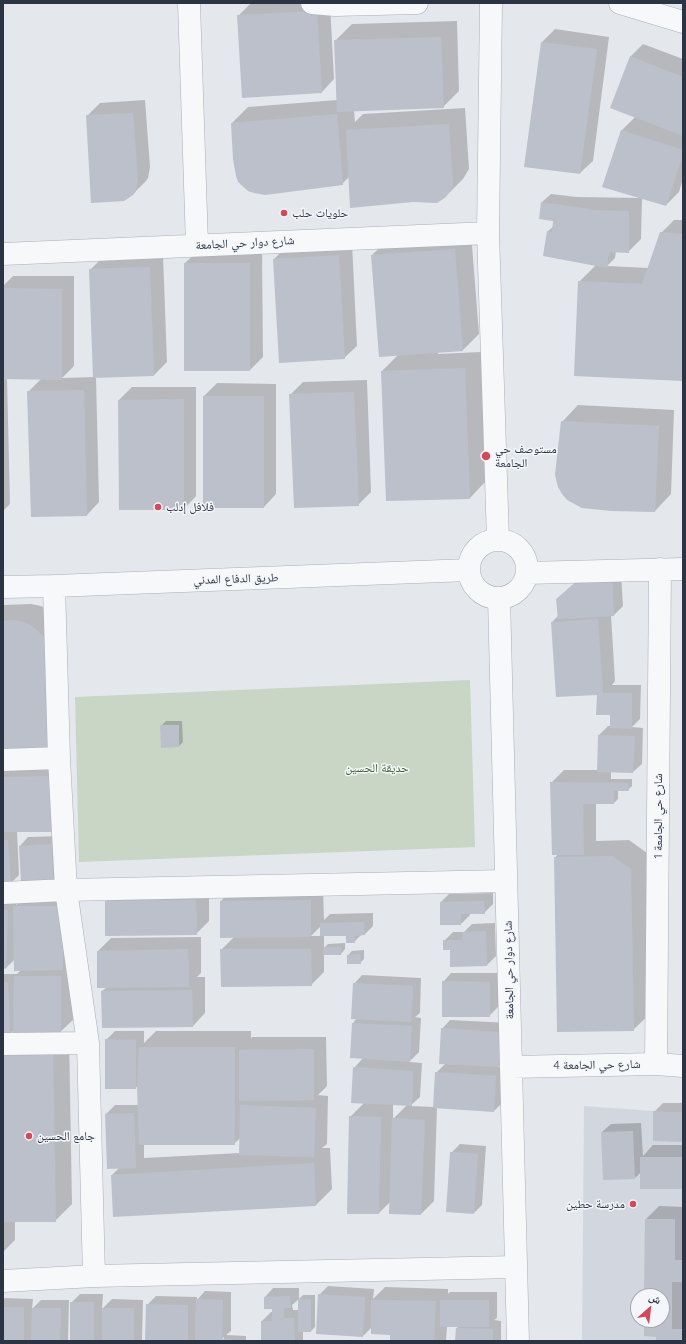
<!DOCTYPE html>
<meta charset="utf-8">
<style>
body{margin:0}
#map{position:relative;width:686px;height:1344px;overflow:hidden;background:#e4e7ec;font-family:Quicksand,"Noto Naskh Arabic",sans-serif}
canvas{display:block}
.frame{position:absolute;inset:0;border:4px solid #2b3445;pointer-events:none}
.north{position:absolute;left:630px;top:1288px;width:40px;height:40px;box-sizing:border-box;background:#f4f6f9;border:1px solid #a4a8b1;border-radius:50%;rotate:28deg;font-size:11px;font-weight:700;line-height:16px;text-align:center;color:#2b3445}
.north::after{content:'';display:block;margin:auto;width:14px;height:18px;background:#d1495b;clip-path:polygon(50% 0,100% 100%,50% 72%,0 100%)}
</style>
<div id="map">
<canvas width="686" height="1344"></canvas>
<div class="frame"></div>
<div class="north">ش</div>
</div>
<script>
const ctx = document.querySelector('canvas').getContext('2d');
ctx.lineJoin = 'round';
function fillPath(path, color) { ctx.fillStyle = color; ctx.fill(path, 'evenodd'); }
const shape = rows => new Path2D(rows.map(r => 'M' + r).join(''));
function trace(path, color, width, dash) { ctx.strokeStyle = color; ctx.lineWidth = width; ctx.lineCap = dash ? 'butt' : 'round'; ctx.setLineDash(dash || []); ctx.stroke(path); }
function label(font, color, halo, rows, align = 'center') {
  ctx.font = font + ' Quicksand,"Noto Naskh Arabic",sans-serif'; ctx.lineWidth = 3; ctx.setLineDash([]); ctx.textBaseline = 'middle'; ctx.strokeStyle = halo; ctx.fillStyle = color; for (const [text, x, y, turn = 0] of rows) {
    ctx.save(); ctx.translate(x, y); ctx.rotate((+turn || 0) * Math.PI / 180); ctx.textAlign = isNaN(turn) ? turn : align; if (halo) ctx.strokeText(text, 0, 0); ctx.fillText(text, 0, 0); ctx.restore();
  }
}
fillPath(shape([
 [584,1106,653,1111,683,1112,683,1341,582,1341],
 [638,1296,662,1296,662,1320,638,1320]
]), '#d2d6de');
fillPath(shape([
 [470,680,475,847,79,862,75,697]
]), '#c9d6c5');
fillPath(shape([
 [251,3,330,3,334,79,322,92,238,16],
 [457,21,459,91,443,107,354,110,355,122,363,114,465,108,469,169,463,179,446,196,349,177,342,184,232,123,248,107,337,100,335,41,352,24],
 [555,29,609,37,593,161,580,173,525,166,542,42],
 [643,44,683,59,683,179,679,192,666,205,642,198,641,239,628,252,616,251,615,258,607,266,649,268,661,233,674,220,683,220,683,380,579,282,596,265,548,231,554,226,554,221,542,202,551,194,577,197,641,198,622,130,635,117,630,57],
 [145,100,150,167,148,178,146,181,133,194,87,116,100,103],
 [471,233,479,334,463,350,438,352,438,354,481,352,486,481,470,498,382,371,399,354,372,255,389,239],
 [352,243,357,346,344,358,274,259,287,246],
 [262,250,263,357,250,370,185,370,185,263,198,251],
 [163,255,167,362,154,375,96,377,99,502,87,515,28,392,41,379,7,378,10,504,3,511,3,286,13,276,74,276,74,366,62,378,94,377,90,270,103,257],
 [367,380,371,492,358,505,290,395,303,382],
 [217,383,276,384,276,494,264,507,204,396],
 [132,387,196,387,196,496,184,509,120,509,119,400],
 [578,405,674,410,671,494,655,511,562,422],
 [621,573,623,606,614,615,611,615,615,681,612,685,641,685,640,719,632,727,643,728,642,764,633,772,611,772,611,779,632,779,632,786,628,790,618,790,618,799,614,803,596,803,596,841,629,840,647,853,650,1014,633,1030,555,858,558,854,551,783,564,770,598,770,599,735,608,726,611,726,611,714,552,622,558,616,557,599,583,575],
 [31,604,41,606,47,609,61,621,5,748,3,697,3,605],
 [166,721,182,721,183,742,179,746,161,726],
 [15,764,67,764,17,831,19,875,10,884,3,884,3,768,7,768,8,772],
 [60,836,61,871,53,880,22,881,20,846,28,837],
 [209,888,209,921,196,934,106,901,119,889],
 [233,888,323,888,324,920,330,914,373,913,373,926,365,934,362,934,354,942,347,935,324,935,324,948,328,944,345,943,345,949,341,954,324,954,324,972,311,985,221,950,234,937,221,901],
 [321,926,321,936,311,936],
 [493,893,493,904,484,913,470,913,470,915,461,924,441,902,449,894],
 [27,894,75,894,73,1020,59,1033,69,1033,72,1204,55,1221,15,1221,15,1240,3,1252,3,974,17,974,21,970,15,959,6,968,3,967,3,901,16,901,16,905],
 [14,1030,14,1034,10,1034],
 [495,923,496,956,487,965,451,949,444,941,453,932,464,932,472,924],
 [201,937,201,973,197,977,205,977,205,1013,193,1026,103,1027,102,991,107,987,98,987,98,951,111,938],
 [364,950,364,959,360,963,348,955,352,951],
 [451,973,498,973,498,1007,489,1016,443,982],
 [362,975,421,978,420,1013,415,1017,421,1018,419,1052,409,1062,422,1063,420,1097,410,1106,434,1107,436,1073,446,1063,442,1029,450,1020,510,1023,508,1058,498,1067,505,1068,503,1102,494,1111,437,1107,434,1201,421,1214,390,1202,379,1213,350,1117,364,1103,354,1068,363,1058,351,1057,353,1023,357,1018,354,984],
 [393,1104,407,1105,393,1119],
 [115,1031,144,1031,144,1043,156,1031,251,1031,251,1039,252,1037,326,1037,327,1086,318,1095,328,1096,327,1144,322,1148,330,1148,332,1189,316,1205,112,1175,120,1167,106,1114,115,1105,138,1105,138,1086,135,1088,106,1040],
 [240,1138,240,1153,144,1158,144,1144,234,1144],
 [663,1103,683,1103,683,1141,654,1112],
 [641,1123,643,1156,653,1145,683,1145,683,1188,641,1172,635,1178,602,1132,611,1124],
 [460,1144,486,1146,482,1205,474,1213,451,1153],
 [659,1206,683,1207,683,1341,657,1341,657,1336,645,1320,662,1320,662,1296,645,1296,646,1219],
 [328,1286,374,1289,373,1299,385,1287,448,1289,448,1294,450,1292,497,1292,497,1318,494,1320,501,1321,501,1341,456,1341,457,1328,459,1326,447,1326,446,1341,391,1341,391,1334,372,1327,363,1336,319,1295],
 [273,1288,299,1288,299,1299,303,1295,315,1295,315,1327,311,1331,303,1331,303,1341,286,1341,262,1321,271,1312,273,1312,273,1308,265,1308,265,1297],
 [299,1299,299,1310,293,1310,292,1305],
 [205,1291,231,1292,231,1331,226,1335,246,1336,246,1341,224,1341,224,1337,222,1339,196,1339,196,1341,146,1341,147,1305,156,1296,197,1297,197,1300],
 [80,1294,103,1294,102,1309,112,1299,143,1300,142,1341,71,1341,71,1303],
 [5,1298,33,1299,32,1309,41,1300,69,1300,68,1341,3,1341,3,1300]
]), '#0003');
fillPath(shape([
 [317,11,322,93,242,98,237,15],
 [441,37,444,108,337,112,334,40],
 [541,42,597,49,580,174,524,167],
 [630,56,683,77,683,136,610,108],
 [133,113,138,181,136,191,133,195,124,201,91,203,86,115],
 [337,114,343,185,265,195,254,193,248,191,238,182,236,176,233,159,231,123],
 [449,124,453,186,446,197,437,203,413,202,350,208,346,130],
 [621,130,683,150,683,155,666,206,602,187],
 [541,202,589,209,589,210,629,211,629,253,609,252,607,268,543,256,547,231,552,232,553,221,539,219],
 [660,232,683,234,683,381,574,376,578,281,642,284],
 [455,249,463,351,379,357,371,255],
 [339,255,345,359,279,363,273,259],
 [184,263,250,263,250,371,184,371],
 [150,267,154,376,93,378,89,269],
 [3,288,62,289,62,380,3,379],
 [465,368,470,499,386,501,381,371],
 [84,390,87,516,31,517,27,391],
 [354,392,359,506,294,508,289,394],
 [203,396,264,396,264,508,203,508],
 [184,399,184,510,119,510,118,400],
 [561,421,659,426,655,512,611,511,582,508,567,500,562,494,558,487,555,475],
 [612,581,614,616,558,619,556,599,574,584],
 [598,619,603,693,632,693,632,729,610,728,610,715,596,715,597,695,556,697,551,622],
 [14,620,24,622,31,625,45,638,52,748,4,749,3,621],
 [160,725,179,725,179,747,161,748],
 [598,735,635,736,633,773,597,772],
 [54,776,55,832,3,832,3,777],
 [550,782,628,783,629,791,614,791,614,804,583,804,584,855,552,855],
 [3,840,8,840,11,885,3,885],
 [52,844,53,881,21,883,19,846],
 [612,856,631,869,634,1031,557,1032,554,857],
 [196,900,197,935,105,936,105,901],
 [311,900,311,937,220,938,220,901],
 [484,901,485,914,461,914,461,925,440,925,440,902],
 [13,906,63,906,63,970,14,971],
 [3,909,8,910,6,969,3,968],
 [364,922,365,935,354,936,355,943,346,943,346,936,320,936,320,923],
 [486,931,487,966,450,967,450,950,443,950,443,940,462,940,462,932],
 [323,947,341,947,341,955,323,955],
 [188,949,189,987,97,988,97,951],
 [220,949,311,949,312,986,221,987],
 [360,954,361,964,347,964,347,955],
 [14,976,61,976,61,1033,13,1033],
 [442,981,490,982,490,1017,442,1017],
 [3,982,8,982,10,1036,3,1036],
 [353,983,413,986,411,1022,351,1019],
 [192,990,193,1027,102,1028,101,991],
 [352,1023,412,1026,410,1062,350,1058],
 [441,1028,501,1032,499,1067,439,1064],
 [105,1039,136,1040,136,1089,105,1089],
 [139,1047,235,1047,235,1145,139,1145,137,1087],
 [53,1049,56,1222,3,1222,3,1050],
 [314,1049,314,1100,239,1101,239,1050],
 [353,1067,413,1071,412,1106,351,1103],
 [435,1072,496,1076,494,1112,433,1108],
 [240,1105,316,1108,314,1157,239,1155],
 [653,1111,683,1112,683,1142,653,1141],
 [134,1113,136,1168,107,1169,105,1114],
 [349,1116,381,1117,379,1214,347,1214],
 [392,1118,425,1120,421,1215,389,1214],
 [633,1131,635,1179,603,1180,601,1132],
 [450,1152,478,1154,474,1214,446,1212],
 [640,1157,683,1157,683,1189,640,1189],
 [314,1163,316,1206,113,1217,111,1175],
 [645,1219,675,1219,675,1260,683,1260,683,1282,672,1282,672,1329,683,1329,683,1341,656,1341,656,1337,644,1336,644,1320,662,1320,662,1296,644,1296],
 [318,1294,365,1297,363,1337,316,1334],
 [290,1296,291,1308,284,1308,284,1318,294,1318,295,1341,261,1341,261,1321,272,1321,272,1309,264,1309,264,1297],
 [196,1299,223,1300,222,1339,237,1340,237,1341,195,1340],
 [298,1299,311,1299,311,1332,298,1332],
 [371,1300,436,1301,434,1341,390,1341,390,1335,371,1334],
 [440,1300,489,1300,489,1327,440,1327],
 [70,1302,94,1302,94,1341,70,1341],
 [146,1304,188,1305,188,1341,145,1341],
 [3,1307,24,1307,24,1341,3,1341],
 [32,1308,61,1308,60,1341,31,1341],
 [102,1308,134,1308,134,1341,102,1341],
 [456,1328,493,1329,493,1341,455,1341]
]), '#bbc0ca');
const street = shape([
 [189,3,197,245],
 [312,3,335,5,417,3],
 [491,3,488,233,498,540],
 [620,3,683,22],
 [3,254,488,233],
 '469 569a29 29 0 1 1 58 0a29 29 0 1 1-58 0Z',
 [527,573,683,569],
 [54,586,59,758,66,890,88,1043,94,1276],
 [3,587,54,586,469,570],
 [499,598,518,1341],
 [3,760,59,758],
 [3,893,66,890,506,881],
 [3,1044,88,1043],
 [656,1064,660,569],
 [511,1067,656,1064,683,1066],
 [3,1281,94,1276,516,1267]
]);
trace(street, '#a9aeb7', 23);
trace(street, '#f7f8fa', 22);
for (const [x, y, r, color] of [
 [284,213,4,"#d1495b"],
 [486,456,5,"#d1495b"],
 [158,507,4,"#d1495b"],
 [29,1136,4,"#d1495b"],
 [633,1204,4,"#d1495b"]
]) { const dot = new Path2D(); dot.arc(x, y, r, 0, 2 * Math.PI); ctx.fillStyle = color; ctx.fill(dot); trace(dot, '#f4f6f9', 1.5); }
label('12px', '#2b3445', '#f4f6f9', [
 ["حلويات حلب",292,213],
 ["مستوصف حي",495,449],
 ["الجامعة",495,463],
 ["فلافل إدلب",166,507],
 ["جامع الحسين",37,1136],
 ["مدرسة حطين",625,1204,"right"]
], 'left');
label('12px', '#2b3445', '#f4f6f9', [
 ["شارع دوار حي الجامعة",245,243,-3],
 ["طريق الدفاع المدني",236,579,-2],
 ["شارع حي الجامعة 1",658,816,-90],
 ["شارع دوار حي الجامعة",509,970,-91],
 ["شارع حي الجامعة 4",597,1065,-1]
]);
label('12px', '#3f6138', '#f4f6f9', [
 ["حديقة الحسين",377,768]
]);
</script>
